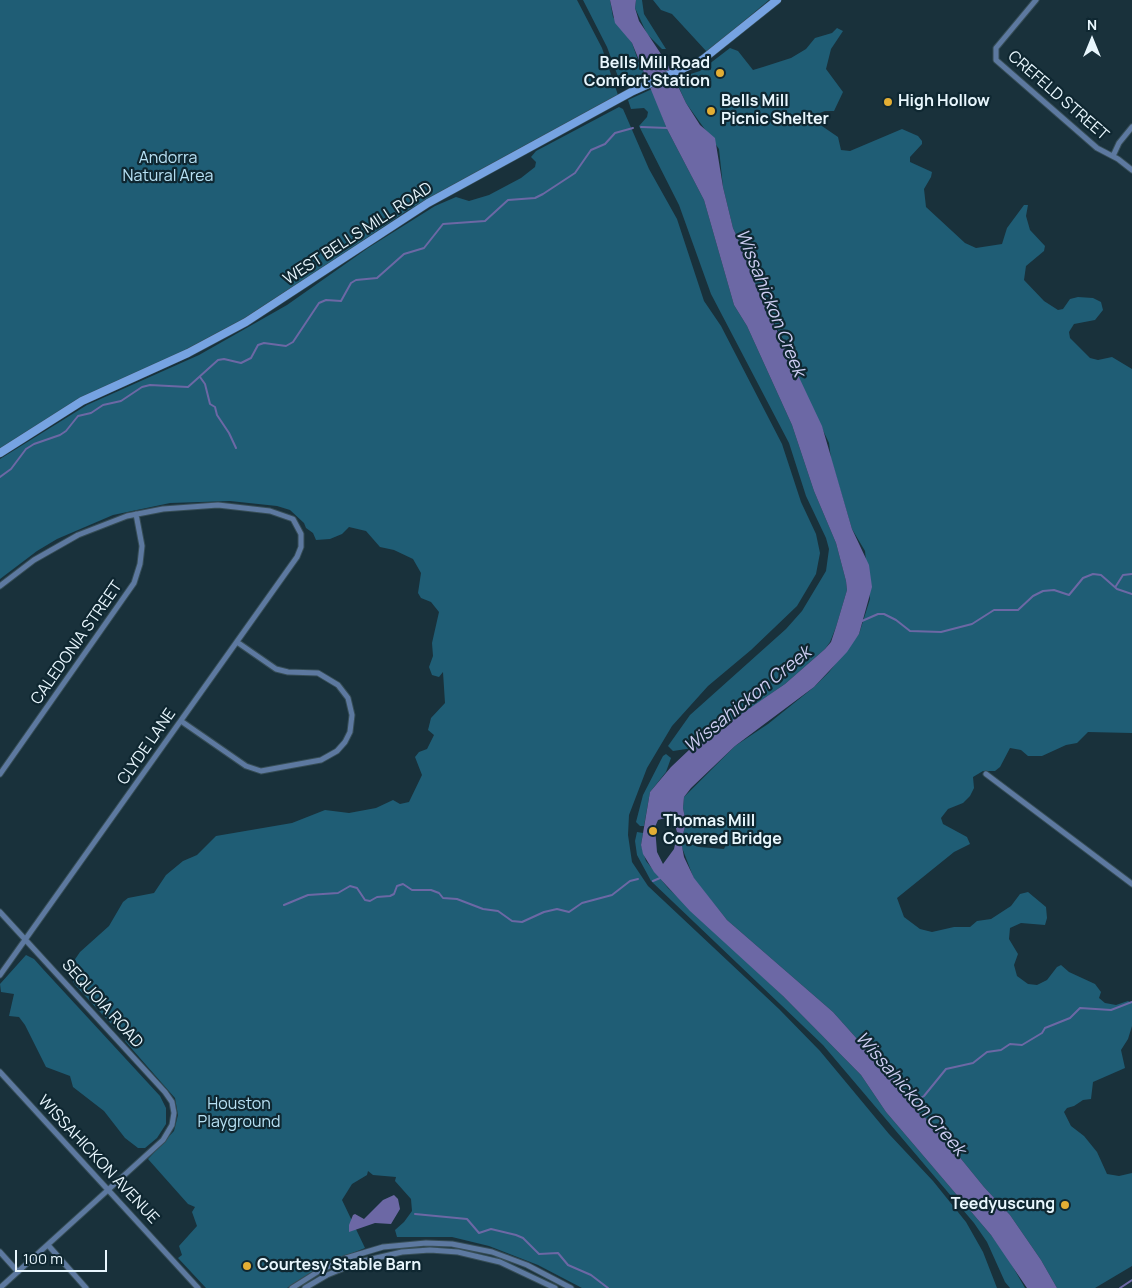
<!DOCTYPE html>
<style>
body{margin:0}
#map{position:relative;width:1132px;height:1288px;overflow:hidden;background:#19313b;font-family:Manrope,sans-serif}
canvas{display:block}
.north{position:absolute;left:1067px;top:15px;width:50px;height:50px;-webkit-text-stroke:4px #0f2731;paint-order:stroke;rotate:0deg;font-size:14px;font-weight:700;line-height:20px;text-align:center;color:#e8f6fd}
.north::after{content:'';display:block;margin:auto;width:18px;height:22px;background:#e8f6fd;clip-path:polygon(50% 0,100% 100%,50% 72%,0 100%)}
.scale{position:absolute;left:15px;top:1250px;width:92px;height:22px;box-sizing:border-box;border:2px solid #e8f6fd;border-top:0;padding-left:6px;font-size:15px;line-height:18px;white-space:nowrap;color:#e8f6fd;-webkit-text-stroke:4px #0f2731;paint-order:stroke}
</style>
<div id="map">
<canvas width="1132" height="1288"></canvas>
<div class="north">N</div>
<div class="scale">100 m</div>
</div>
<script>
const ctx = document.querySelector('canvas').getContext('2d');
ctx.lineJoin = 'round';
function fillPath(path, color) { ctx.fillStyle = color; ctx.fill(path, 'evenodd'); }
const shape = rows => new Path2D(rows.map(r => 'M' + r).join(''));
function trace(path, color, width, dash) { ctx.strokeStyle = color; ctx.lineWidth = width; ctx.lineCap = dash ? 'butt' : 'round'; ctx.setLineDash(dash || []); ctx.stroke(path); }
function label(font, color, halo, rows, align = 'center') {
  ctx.font = font + ' Manrope,sans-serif'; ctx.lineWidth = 4.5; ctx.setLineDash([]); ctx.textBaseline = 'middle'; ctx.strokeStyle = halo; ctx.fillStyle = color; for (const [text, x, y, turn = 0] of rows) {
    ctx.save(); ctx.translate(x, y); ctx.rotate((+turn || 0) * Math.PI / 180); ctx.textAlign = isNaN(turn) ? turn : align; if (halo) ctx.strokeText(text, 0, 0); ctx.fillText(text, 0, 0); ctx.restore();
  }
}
fillPath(shape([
 [0,0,577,0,602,48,618,95,408,210,255,313,195,347,83,397,0,449],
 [583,0,610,0,613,17,632,43,640,66,648,78,634,84,626,85,620,82,607,47],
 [636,0,642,0,644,14,666,49,662,49,647,34,635,8],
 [653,0,769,0,707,52,672,14,661,10],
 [837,28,843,31,831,49,826,69,843,92,834,111,825,111,817,114,816,118,819,124,838,137,841,150,850,151,902,129,918,136,922,141,922,144,910,157,910,162,932,172,931,177,924,189,926,207,965,243,976,248,1002,244,1007,228,1024,205,1028,205,1026,216,1030,230,1045,246,1044,251,1026,266,1024,280,1044,301,1058,310,1063,309,1070,299,1078,297,1093,298,1101,302,1103,310,1095,320,1074,324,1069,332,1070,338,1090,358,1098,360,1112,357,1132,369,1132,733,1088,732,1077,743,1066,745,1042,756,1028,756,1021,750,1010,748,1000,767,995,771,983,771,973,777,974,788,970,796,963,803,948,809,941,818,943,824,967,837,970,844,954,852,897,898,904,917,920,929,932,932,954,927,970,927,977,921,991,919,1011,906,1020,894,1028,892,1046,907,1047,918,1045,925,1021,923,1010,928,1009,939,1018,954,1014,965,1017,976,1028,984,1037,985,1047,980,1057,967,1061,965,1069,972,1095,984,1101,992,1099,998,1105,1003,1116,1005,1128,1001,1132,1003,1132,1026,1128,1039,1121,1050,1125,1068,1093,1082,1091,1099,1083,1100,1074,1106,1067,1108,1064,1112,1071,1126,1084,1136,1097,1152,1107,1174,1119,1176,1132,1173,1132,1266,1095,1288,1057,1288,1041,1260,1010,1215,984,1187,931,1122,917,1112,914,1104,901,1085,884,1069,833,1012,727,920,694,879,681,845,681,841,699,847,724,849,726,845,721,842,683,834,686,823,683,808,684,797,735,746,768,724,814,687,829,672,859,634,870,599,865,551,852,529,831,459,829,443,789,358,785,344,756,286,744,252,733,228,723,187,719,149,686,103,675,79,700,71,730,48,738,51,753,70,763,67,791,58,806,49,815,38,832,33],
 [652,89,667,129,704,200,734,305,747,326,792,425,814,491,836,543,846,581,847,590,836,627,830,642,825,649,785,684,693,748,673,751,668,746,690,715,786,629,802,611,826,571,829,549,826,538,806,496,789,443,711,294,679,205,639,126,647,117,648,112,644,108,631,109,628,100],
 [619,107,623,109,649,169,677,219,704,301,721,326,782,444,801,502,816,534,820,553,816,574,797,606,751,650,708,686,672,726,647,768,629,815,628,835,632,862,648,886,779,1009,820,1051,889,1134,933,1181,966,1222,983,1252,997,1288,582,1288,538,1265,489,1246,452,1237,397,1237,395,1230,404,1222,412,1211,411,1199,395,1181,396,1177,373,1175,368,1171,367,1175,352,1184,342,1200,365,1248,325,1264,287,1288,206,1288,178,1258,182,1255,179,1246,197,1226,192,1212,195,1207,188,1204,148,1159,174,1131,178,1115,175,1098,125,1041,130,1036,126,1036,114,1027,75,985,67,971,80,952,109,926,123,902,128,898,154,893,166,875,183,861,197,855,216,836,292,823,325,810,349,813,376,808,393,800,400,804,409,802,422,775,415,757,419,752,427,749,434,735,428,730,431,718,445,703,443,672,439,677,432,675,429,667,433,656,432,643,439,612,431,602,421,598,418,593,421,573,413,559,394,550,380,547,366,531,349,527,342,534,330,539,316,540,313,533,306,528,304,523,290,510,277,506,230,501,170,503,113,515,57,539,37,551,0,579,0,459,87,405,199,355,287,305,368,248,435,206,456,197,469,201,489,195,521,178,535,167,536,162,531,157,536,151],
 [666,754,671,758,666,772,650,792,644,826,640,826,636,822,643,795,663,756],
 [637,832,643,833,641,845,646,861,668,888,783,996,861,1075,886,1112,991,1235,1006,1255,1025,1288,1010,1288,1005,1282,987,1242,974,1223,823,1045,651,881,637,855,635,841],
 [26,955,34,959,42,968,160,1096,166,1108,166,1124,157,1138,145,1148,138,1148,125,1138,104,1111,73,1087,70,1076,46,1067,25,1025,19,1017,9,1016,14,994,1,992,0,984]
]), '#1f5d75');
fillPath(shape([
 [610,0,636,0,635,8,639,21,667,63,686,103,700,125,715,138,723,187,733,228,744,252,756,286,822,426,852,529,869,565,872,587,859,634,847,652,814,687,735,746,691,788,684,797,683,808,686,823,683,834,677,832,671,811,665,818,658,820,655,827,657,852,663,864,674,849,676,840,681,841,684,857,694,878,727,920,833,1012,884,1069,901,1085,914,1104,917,1112,931,1122,984,1187,1010,1215,1041,1260,1057,1288,1027,1288,991,1235,886,1112,861,1075,783,996,690,911,654,872,643,854,641,845,650,792,671,767,690,749,785,684,825,649,831,642,836,627,847,590,846,581,836,543,814,491,792,425,747,326,734,305,704,200,667,129,632,43,615,23],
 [394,1195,398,1199,400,1209,391,1224,375,1223,349,1232,349,1225,353,1215,355,1214,364,1219,383,1200]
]), '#6c68a5');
trace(shape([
 [641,127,668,128],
 [200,377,205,384,210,404,215,407,217,415,229,433,236,448],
 [0,477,11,469,26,449,34,444,60,435,66,431,78,416,91,413,103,405,121,401,142,387,150,385,188,387,218,360,224,359,241,363,251,358,258,345,264,343,286,346,293,342,319,303,326,300,341,301,351,283,356,280,377,278,404,254,424,248,443,224,485,221,508,200,535,198,543,194,575,173,591,150,605,144,615,133,633,128],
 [1116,586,1123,575,1132,574],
 [862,621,878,614,884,614,896,620,910,631,941,632,972,624,994,610,1018,610,1033,596,1043,591,1054,590,1069,595,1083,578,1093,574,1101,575,1117,589,1132,594],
 [653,881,660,878],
 [284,905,308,895,338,893,350,886,357,888,365,900,370,901,377,897,390,896,394,894,397,886,403,884,412,890,431,890,439,893,443,898,457,899,483,909,498,911,512,921,522,922,544,912,557,909,569,912,582,903,612,895,630,881,638,879],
 [912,1103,924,1096,946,1069,973,1063,987,1052,1001,1050,1010,1044,1022,1045,1042,1033,1045,1028,1070,1018,1080,1008,1111,1010,1132,1002],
 [415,1214,467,1219,479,1233,491,1229,516,1235,523,1238,539,1254,558,1253,568,1265,591,1275,608,1288],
 [1120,1288,1132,1280]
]), '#6c68a5', 2);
const street = shape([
 [1036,0,996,48,996,60,1097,148,1118,159,1132,170],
 [1113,156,1119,143,1132,127],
 [0,586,34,560,78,535,127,516,163,509,218,505,270,511,293,519,301,534,301,547,297,557,0,975],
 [181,721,246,766,261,771,321,760,337,751,345,742,350,732,352,715,348,698,338,685,318,673,288,672,276,669,237,642],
 [0,774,134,583,140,564,142,546,136,514],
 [986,774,1132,884],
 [0,912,165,1092,172,1102,174,1113,172,1125,163,1140,0,1288],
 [0,1072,198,1288],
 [48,1245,86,1288],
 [0,1252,18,1272],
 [292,1288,319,1271,346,1258,383,1247,426,1243,452,1244,492,1252,527,1265,571,1288],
 [305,1288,327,1275,359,1262,402,1252,430,1250,458,1252,500,1262,555,1288]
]);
const secondary = shape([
 [0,453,82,401,188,353,246,322,428,203,633,91,702,60,777,0]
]);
trace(street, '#364d56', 7);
trace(secondary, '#364d56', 9);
trace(street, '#5d79a0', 5);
trace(secondary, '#76a3e2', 8);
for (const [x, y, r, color] of [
 [720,73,5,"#e3ae34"],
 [888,102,5,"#e3ae34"],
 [711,111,5,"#e3ae34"],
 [653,831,5,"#e3ae34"],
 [1065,1205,5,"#e3ae34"],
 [247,1266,5,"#e3ae34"]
]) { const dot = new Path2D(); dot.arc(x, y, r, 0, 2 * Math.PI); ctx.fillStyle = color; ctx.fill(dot); trace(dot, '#0f2731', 2); }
label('bold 16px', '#e8f6fd', '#0f2731', [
 ["Bells Mill Road",710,64,"right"],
 ["Comfort Station",710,82,"right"],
 ["Bells Mill",721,102],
 ["Picnic Shelter",721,120],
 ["High Hollow",898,102],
 ["Thomas Mill",663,822],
 ["Covered Bridge",663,840],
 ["Teedyuscung",1055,1205,"right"],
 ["Courtesy Stable Barn",257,1266]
], 'left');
label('16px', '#e8f6fd', '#0f2731', [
 ["CREFELD STREET",1058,96,41],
 ["WEST BELLS MILL ROAD",358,234,-33],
 ["CALEDONIA STREET",77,643,-55],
 ["CLYDE LANE",147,747,-55],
 ["SEQUOIA ROAD",102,1004,48],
 ["WISSAHICKON AVENUE",98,1160,47]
]);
label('16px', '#b8e1f4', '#0f2731', [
 ["Andorra",168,159],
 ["Natural Area",168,177],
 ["Houston",239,1105],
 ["Playground",239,1123]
]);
label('italic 18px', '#cecdf2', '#0f2731', [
 ["Wissahickon Creek",770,303,68],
 ["Wissahickon Creek",748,700,-39],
 ["Wissahickon Creek",910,1094,49]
]);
</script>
